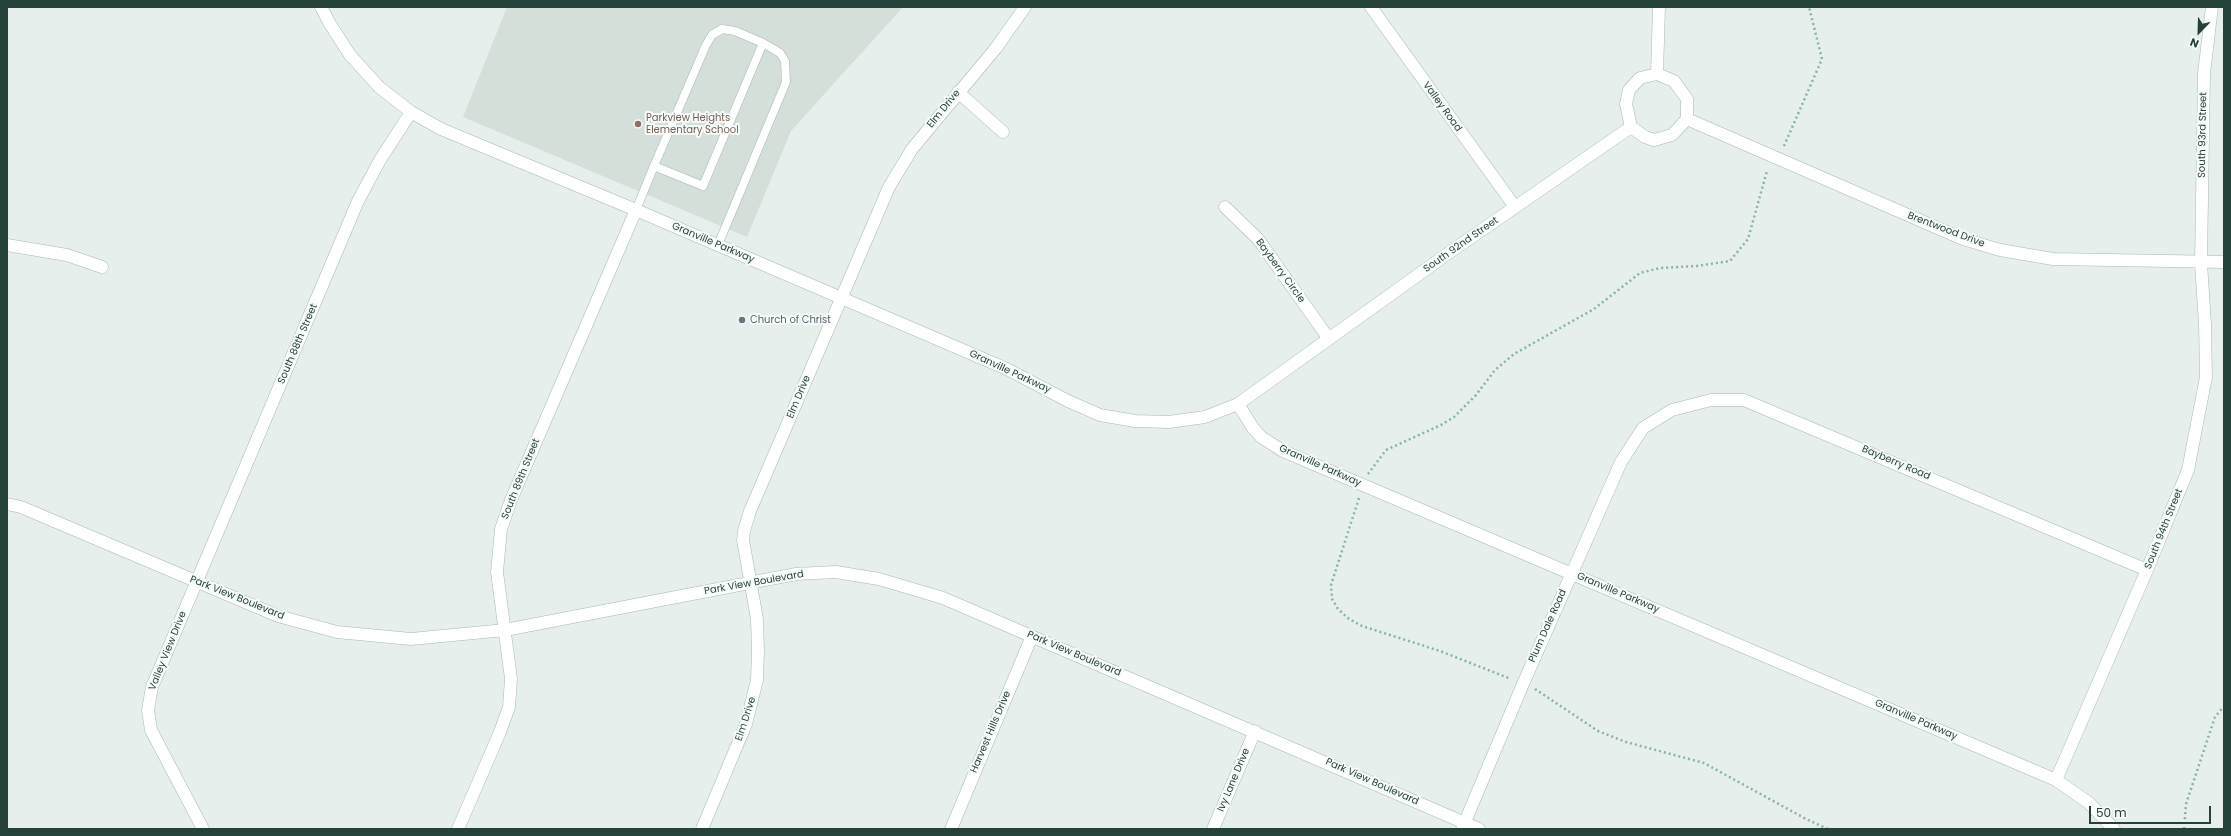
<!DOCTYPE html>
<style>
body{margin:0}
#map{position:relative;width:2231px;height:836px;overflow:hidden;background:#e6efeb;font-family:Poppins,sans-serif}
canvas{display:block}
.frame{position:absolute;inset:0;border:8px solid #24423a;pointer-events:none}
.north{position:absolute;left:2179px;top:12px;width:40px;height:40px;-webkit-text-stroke:3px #f7fbf9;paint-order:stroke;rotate:203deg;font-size:11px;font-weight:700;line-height:16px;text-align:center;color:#24423a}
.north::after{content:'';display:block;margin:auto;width:14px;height:18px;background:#24423a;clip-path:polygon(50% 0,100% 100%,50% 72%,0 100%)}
.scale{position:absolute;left:2089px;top:806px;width:122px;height:18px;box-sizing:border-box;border:2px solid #24423a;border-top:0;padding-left:5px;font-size:12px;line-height:14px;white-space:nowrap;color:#24423a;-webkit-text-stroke:3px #f7fbf9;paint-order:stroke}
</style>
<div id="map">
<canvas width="2231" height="836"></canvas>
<div class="frame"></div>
<div class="north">N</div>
<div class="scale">50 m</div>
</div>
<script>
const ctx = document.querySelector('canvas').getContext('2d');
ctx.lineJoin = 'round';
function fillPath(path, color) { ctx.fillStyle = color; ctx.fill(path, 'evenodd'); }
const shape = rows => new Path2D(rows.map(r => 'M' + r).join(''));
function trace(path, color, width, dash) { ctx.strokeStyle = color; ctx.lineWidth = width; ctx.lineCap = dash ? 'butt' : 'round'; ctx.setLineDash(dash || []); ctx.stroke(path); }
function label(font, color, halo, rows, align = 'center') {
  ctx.font = font + ' Poppins,sans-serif'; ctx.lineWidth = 4; ctx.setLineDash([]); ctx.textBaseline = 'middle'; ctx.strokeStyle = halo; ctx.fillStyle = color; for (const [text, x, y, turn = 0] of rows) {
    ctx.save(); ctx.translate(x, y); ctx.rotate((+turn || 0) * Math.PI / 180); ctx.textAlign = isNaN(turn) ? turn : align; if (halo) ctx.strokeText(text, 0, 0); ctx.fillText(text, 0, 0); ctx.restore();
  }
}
fillPath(shape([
 [507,7,903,7,791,131,747,237,463,117]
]), '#d4dfda');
const lane = shape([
 [722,29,735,31,763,43,703,186,654,166,706,45,712,35,722,29],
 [636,210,654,166],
 [718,245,786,82,785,61,780,53,763,43]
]);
const street = shape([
 [321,7,330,24,350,55,379,87,411,112,441,129,636,210,1007,369,1068,401,1100,415,1135,421,1169,422,1205,417,1238,404,1253,428,1261,437,1283,451,2056,780,2089,803,2114,829],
 [1371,7,1515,207],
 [1657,74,1659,7],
 [1657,74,1674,81,1687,99,1687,119],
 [958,92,1003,132],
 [1687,119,1963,239,2000,250,2053,259,2224,262],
 [1631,127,1626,104,1629,90,1640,78,1657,74],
 [1631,127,1645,137,1654,140,1672,135,1687,119],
 [1225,207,1258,239,1329,339],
 [7,245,67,255,102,267],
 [1238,404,1450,252,1631,127],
 [7,504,21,507,278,616,337,632,411,639,505,630,796,574,836,572,879,579,943,598,1479,829],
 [2056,780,2147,570,2188,470,2206,377,2205,324,2201,263,2204,73,2212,7],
 [203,829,151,730,148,710,152,687,358,201,380,160,411,112],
 [458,829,500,732,509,707,511,679,497,572,501,529,511,500,636,210],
 [702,829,746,724,757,680,758,650,757,619,743,540,744,531,750,511,889,187,912,149,996,48,1025,7],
 [951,829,1032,636],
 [1213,829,1255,731],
 [1462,829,1523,684,1621,462,1643,428,1672,410,1711,400,1744,400,2147,570]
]);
trace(lane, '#a8b8b2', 9);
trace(street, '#a8b8b2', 13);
trace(shape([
 [1784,146,1822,59,1809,7],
 [1368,474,1386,450,1441,425,1454,417,1476,395,1495,370,1514,354,1594,309,1640,273,1660,268,1697,266,1730,261,1748,239,1767,171],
 [1359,498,1331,585,1332,599,1338,609,1349,619,1362,626,1440,651,1511,679],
 [1535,689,1598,731,1626,742,1704,763,1806,819,1828,829],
 [2184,829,2186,804,2215,717,2224,706]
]), '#86b3a5', 2.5, [2, 3]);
trace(lane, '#fff', 8);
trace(street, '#fff', 12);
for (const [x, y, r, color] of [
 [638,124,4,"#8d6e63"],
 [742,320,4,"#6b7280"]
]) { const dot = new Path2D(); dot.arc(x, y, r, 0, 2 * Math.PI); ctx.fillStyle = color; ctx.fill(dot); trace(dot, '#f7fbf9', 1.5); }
label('10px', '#24423a', '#f7fbf9', [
 ["Valley Road",1442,107,54],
 ["Elm Drive",944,109,-51],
 ["South 93rd Street",2203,135,-89],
 ["Brentwood Drive",1946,230,21],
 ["Granville Parkway",713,243,23],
 ["South 92nd Street",1461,245,-35],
 ["Bayberry Circle",1280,271,54],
 ["South 88th Street",298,344,-67],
 ["Granville Parkway",1010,372,25],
 ["Elm Drive",799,397,-67],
 ["Bayberry Road",1896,463,23],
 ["Granville Parkway",1320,466,24],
 ["South 89th Street",521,479,-68],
 ["South 94th Street",2164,529,-68],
 ["Park View Boulevard",754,583,-10],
 ["Granville Parkway",1618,593,23],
 ["Park View Boulevard",237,598,22],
 ["Plum Dale Road",1548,626,-66],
 ["Valley View Drive",168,651,-68],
 ["Park View Boulevard",1074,654,23],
 ["Elm Drive",746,719,-72],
 ["Granville Parkway",1916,720,23],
 ["Harvest Hills Drive",991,732,-67],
 ["Ivy Lane Drive",1234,780,-67],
 ["Park View Boulevard",1372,782,24]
]);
label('10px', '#785e54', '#f7fbf9', [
 ["Parkview Heights",646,118],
 ["Elementary School",646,130]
], 'left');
label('10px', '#5b616d', '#f7fbf9', [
 ["Church of Christ",750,320]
], 'left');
</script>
